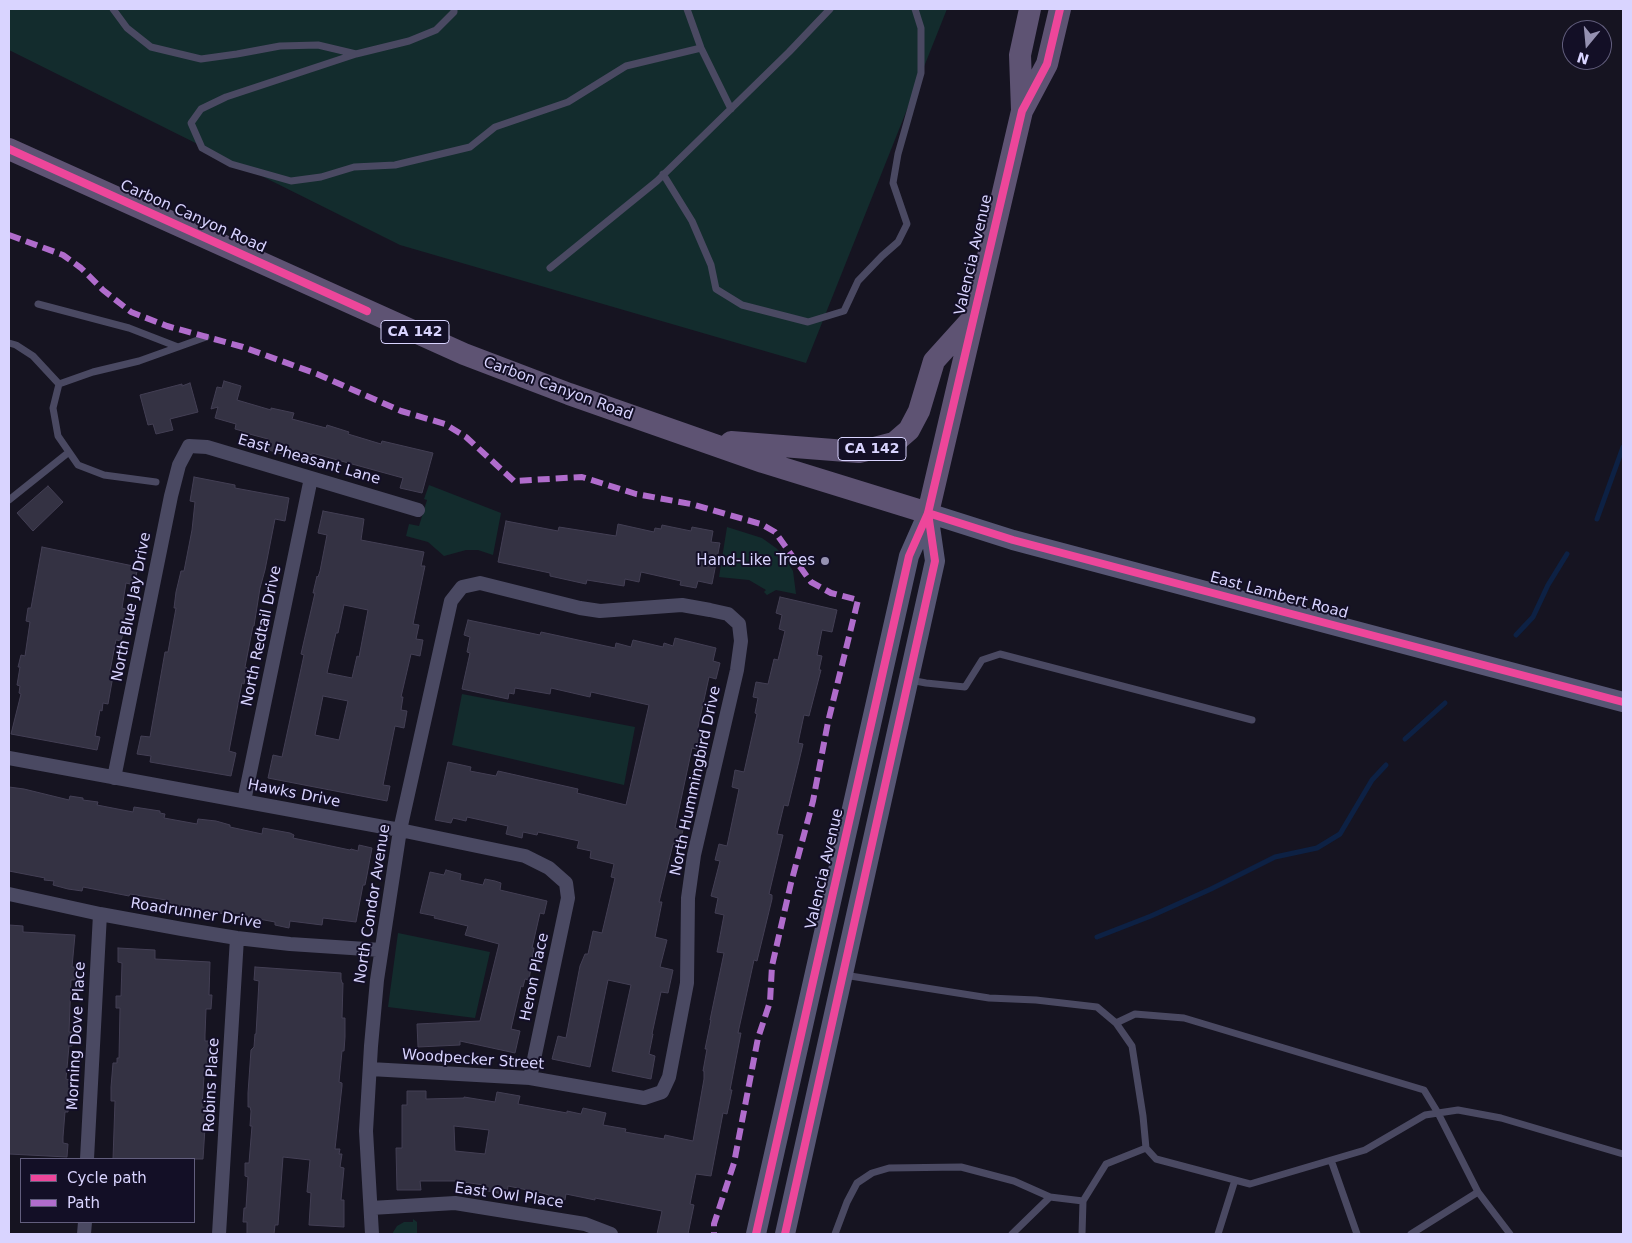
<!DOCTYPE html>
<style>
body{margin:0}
#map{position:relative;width:1632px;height:1243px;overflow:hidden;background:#161421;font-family:"DejaVu Sans",sans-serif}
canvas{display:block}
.frame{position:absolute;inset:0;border:10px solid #d9d4ff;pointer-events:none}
.legend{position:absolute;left:20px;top:1158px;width:175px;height:65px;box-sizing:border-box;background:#130f26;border:1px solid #625e7d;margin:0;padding:6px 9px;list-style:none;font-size:15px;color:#d9d4ff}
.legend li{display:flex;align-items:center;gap:10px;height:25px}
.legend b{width:25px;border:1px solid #625e7d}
.north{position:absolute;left:1562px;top:20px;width:50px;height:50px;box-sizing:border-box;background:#130f26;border:1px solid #625e7d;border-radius:50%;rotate:197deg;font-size:14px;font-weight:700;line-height:20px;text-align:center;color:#d9d4ff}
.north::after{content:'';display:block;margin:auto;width:18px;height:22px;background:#9591b1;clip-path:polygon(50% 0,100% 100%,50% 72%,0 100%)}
</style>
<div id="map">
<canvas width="1632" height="1243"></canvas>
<div class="frame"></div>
<ul class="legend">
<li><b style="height:6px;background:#ed469a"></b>Cycle path</li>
<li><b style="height:6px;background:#b06ccc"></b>Path</li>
</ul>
<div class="north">N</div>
</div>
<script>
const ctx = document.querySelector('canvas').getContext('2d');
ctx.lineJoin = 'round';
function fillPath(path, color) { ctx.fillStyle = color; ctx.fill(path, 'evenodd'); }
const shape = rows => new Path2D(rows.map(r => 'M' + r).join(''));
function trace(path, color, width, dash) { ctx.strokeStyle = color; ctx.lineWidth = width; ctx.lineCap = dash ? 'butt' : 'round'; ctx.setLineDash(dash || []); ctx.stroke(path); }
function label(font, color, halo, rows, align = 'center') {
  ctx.font = font + ' "DejaVu Sans",sans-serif'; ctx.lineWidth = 4; ctx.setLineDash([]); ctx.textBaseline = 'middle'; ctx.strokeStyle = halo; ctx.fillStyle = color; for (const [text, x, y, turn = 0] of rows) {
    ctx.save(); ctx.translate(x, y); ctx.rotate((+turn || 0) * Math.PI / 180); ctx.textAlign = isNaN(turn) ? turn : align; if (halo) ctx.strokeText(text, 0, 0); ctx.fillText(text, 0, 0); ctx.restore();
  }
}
fillPath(shape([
 [9,9,947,9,806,363,400,245,9,50],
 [429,485,501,513,493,555,478,550,466,550,444,556,428,542,406,536,409,524,419,526,427,500,424,499],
 [727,527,762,538,776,548,784,556,793,571,796,594,776,590,767,595,764,592,766,590,749,580,719,577],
 [462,694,635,727,624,785,452,745],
 [398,933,490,952,475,1018,388,1007],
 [413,1219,417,1222,417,1234,392,1234,397,1226,404,1222,413,1222]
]), '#132c2d');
trace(shape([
 [1597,519,1623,447],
 [1516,635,1533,617,1548,585,1567,554],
 [1405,739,1445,703],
 [1097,937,1151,916,1211,889,1275,857,1317,848,1340,834,1372,780,1386,765]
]), '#0d2144', 5);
const building = shape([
 [224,381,241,386,237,400,271,410,271,408,294,413,292,419,326,428,327,425,349,432,348,434,381,444,382,441,433,453,422,493,400,488,403,478,312,453,312,455,284,448,283,454,265,449,268,439,242,432,242,431,235,429,236,424,215,418,218,407,211,409,217,387,222,388,224,381],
 [190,383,198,412,170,419,173,430,156,434,153,424,148,425,140,395,182,384,182,386,190,383],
 [194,477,235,485,235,488,289,498,285,521,275,519,265,570,260,588,254,626,253,626,245,667,247,668,244,684,242,683,229,751,236,753,231,776,150,762,151,756,137,754,141,736,150,737,165,652,168,652,176,608,174,608,176,592,181,571,184,571,192,530,195,502,190,501,194,477],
 [48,486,63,502,33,531,17,513,48,486],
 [323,511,364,519,361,540,424,552,421,566,425,566,413,624,419,625,416,639,423,640,420,656,411,654,401,697,403,697,401,710,407,711,404,728,395,726,383,785,390,786,387,801,268,778,273,755,282,757,304,655,301,654,315,593,313,593,317,576,318,577,320,571,327,535,318,533,323,511],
 [344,605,368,610,359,657,357,656,352,678,327,673,336,633,338,633,344,605],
 [323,696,348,701,339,740,315,735,323,696],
 [506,521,558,531,559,527,616,536,618,524,654,532,655,528,661,529,662,525,691,531,692,527,713,531,711,542,720,543,712,584,698,581,696,588,680,585,681,581,641,572,639,582,625,579,624,586,587,580,586,584,550,576,550,573,498,562,506,521],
 [42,547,138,567,134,585,126,583,122,608,126,609,126,622,121,641,116,640,110,671,113,672,113,676,108,704,103,703,102,711,100,710,95,736,100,737,97,750,11,734,21,694,19,693,20,686,17,685,20,667,18,667,21,655,25,656,30,622,26,621,28,608,31,608,42,547],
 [780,597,837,610,832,632,822,630,817,655,822,656,819,670,821,670,809,716,804,715,798,743,803,744,799,761,788,806,784,805,777,834,783,835,769,894,772,895,772,899,757,961,754,960,738,1033,741,1033,730,1090,732,1090,727,1114,723,1113,711,1176,696,1174,690,1204,694,1205,688,1234,657,1234,662,1211,595,1198,595,1200,566,1194,565,1200,549,1197,549,1195,542,1193,508,1186,507,1195,483,1190,484,1185,463,1182,463,1181,420,1181,421,1190,397,1190,396,1148,402,1148,402,1105,407,1105,407,1091,426,1091,426,1099,464,1098,464,1097,495,1102,497,1092,520,1096,518,1104,567,1113,567,1111,581,1114,583,1108,606,1113,603,1125,626,1129,625,1132,664,1139,665,1135,693,1141,704,1079,704,1071,703,1071,707,1049,705,1049,711,1020,710,1020,724,953,717,952,724,915,715,913,718,898,711,896,720,861,715,860,719,844,727,846,739,789,732,787,735,770,744,772,757,714,755,713,758,698,753,697,756,682,768,684,774,659,778,660,785,631,779,629,782,615,776,613,780,597],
 [454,1126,489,1130,485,1154,455,1151,454,1126],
 [468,620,540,635,541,632,615,648,616,643,631,647,633,640,663,647,664,643,673,646,675,638,716,648,713,661,720,663,716,679,709,677,697,732,704,734,700,750,692,748,675,828,683,830,679,845,673,844,659,902,662,902,655,937,667,940,660,967,673,970,668,993,661,992,652,1034,653,1034,649,1054,655,1056,651,1079,612,1071,631,985,608,980,590,1067,552,1059,558,1036,566,1038,580,966,585,954,588,954,593,931,602,933,615,878,611,877,614,864,590,858,591,851,577,848,579,841,538,832,537,835,523,832,522,838,506,834,508,826,467,817,466,821,453,818,451,823,435,820,448,762,471,767,470,771,496,776,498,771,578,789,577,793,626,805,649,705,591,692,590,697,551,688,550,694,515,688,514,694,509,693,508,699,462,689,470,653,467,652,470,637,464,635,468,620],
 [9,787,24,789,69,800,70,796,83,798,83,800,98,802,97,805,133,812,134,807,160,811,160,813,165,814,164,818,197,824,198,819,216,821,230,825,230,827,262,834,263,828,290,833,294,835,293,838,350,850,351,849,358,851,359,845,372,848,367,875,365,885,363,885,356,922,323,918,322,925,290,921,289,928,275,925,275,922,243,916,242,920,229,918,230,915,192,908,191,912,178,909,178,906,165,901,166,900,130,894,129,896,83,887,82,891,68,889,53,885,54,881,44,880,45,878,9,871,9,787],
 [446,870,461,874,460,880,483,885,485,879,495,881,501,883,500,890,547,901,544,914,540,913,532,948,534,948,529,980,525,979,523,987,521,986,511,1029,520,1031,515,1053,460,1041,460,1045,418,1047,417,1024,480,1021,499,944,465,935,468,926,434,918,435,916,420,913,430,872,444,875,446,870],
 [9,925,23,926,23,932,75,935,72,967,77,967,76,980,71,980,69,1032,73,1032,72,1046,69,1046,66,1079,70,1080,70,1093,68,1112,65,1112,63,1137,63,1143,68,1144,67,1157,9,1154,9,925],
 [118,948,155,950,155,959,210,962,209,995,212,995,211,1009,206,1009,205,1035,205,1041,210,1041,209,1071,208,1076,204,1076,202,1107,205,1107,206,1112,203,1159,113,1159,115,1101,111,1101,111,1087,113,1063,117,1063,117,1058,119,1058,120,1008,116,1008,116,996,121,996,122,963,118,962,118,948],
 [255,967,341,973,341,979,342,983,343,983,342,1018,345,1018,345,1037,344,1051,342,1051,339,1082,342,1083,342,1086,335,1149,340,1149,339,1154,342,1154,340,1167,344,1168,341,1200,344,1200,344,1227,309,1225,311,1193,307,1192,310,1160,283,1157,278,1225,275,1225,274,1234,247,1234,247,1222,243,1222,244,1208,246,1208,248,1177,245,1176,245,1163,249,1163,252,1126,250,1126,251,1111,250,1107,248,1107,248,1093,251,1050,254,1047,255,1034,256,1034,259,981,254,980,255,967]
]);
fillPath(building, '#343243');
trace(building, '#433f54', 1);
trace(shape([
 [113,9,127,28,151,47,201,59,237,54,280,46,318,45,356,54],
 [454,9,454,12,436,30,409,41,356,54,226,97,201,109,191,123,202,148,231,164,291,181,321,177,354,167,395,165,470,147,495,127,568,102,626,66,701,48],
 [687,9,701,48,731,109],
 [663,174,692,221,711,265,716,289,742,305,808,322,844,311,858,281,882,256,898,242,907,224,893,183,898,154,921,73,921,28,915,9],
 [550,268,657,181,789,52,830,9],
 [38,304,129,328,178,347],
 [9,343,16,345,33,356,59,384,53,408,58,436,78,465,104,475,156,482],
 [59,384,93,372,139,361,206,337],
 [9,500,69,452],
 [910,680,926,683,965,687,982,660,1000,654,1252,720],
 [844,975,989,998,1036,1000,1097,1007,1116,1023,1132,1046,1143,1116,1146,1148,1156,1159,1250,1184,1365,1150,1425,1115,1458,1110,1501,1118,1623,1154],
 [1116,1023,1135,1014,1184,1018,1424,1090,1438,1113,1478,1192,1510,1234],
 [1331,1160,1357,1234],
 [835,1234,847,1202,857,1183,872,1173,889,1168,961,1167,1014,1181,1050,1197,1083,1201],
 [1012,1234,1050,1197],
 [1082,1234,1083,1201,1106,1164,1146,1148],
 [1218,1234,1235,1180],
 [1411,1234,1478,1192]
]), '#4a4962', 7);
trace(shape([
 [9,758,400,830,525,856,549,868,566,883,568,898,530,1078],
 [114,778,171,496,179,465,189,446,207,447,418,510],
 [244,801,311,478],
 [9,894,100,914,182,929,237,938,290,944,381,950],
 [370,1069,530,1078,644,1098,662,1092,669,1077,687,983,688,898,694,855,737,670,741,641,739,624,728,614,710,610,682,605,600,611,580,608,480,583,462,587,451,601,400,830,377,980,371,1046,366,1131,372,1234],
 [87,1159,100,914],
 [371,1208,455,1203,585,1224,611,1234],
 [84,1234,85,1222],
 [219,1234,237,938]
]), '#4a4962', 14);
trace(shape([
 [928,513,1013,540,1623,702],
 [756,1234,909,556,928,513],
 [785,1234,935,561,928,513]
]), '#575674', 20);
trace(shape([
 [1022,110,1020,55,1030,9],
 [9,149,464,354,569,394,763,462,928,513,1022,111,1047,64,1060,9],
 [731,442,859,452,894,443,909,430,919,411,934,361,971,320]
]), '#5e5373', 22);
trace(shape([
 [9,235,63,255,81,268,103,290,131,312,167,326,243,347,317,374,401,411,445,424,466,437,514,481,582,477,636,494,691,504,761,524,775,532,811,582,831,593,858,600,828,722,813,801,791,883,772,966,770,1002,758,1038,734,1163,714,1224,714,1234]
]), '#b06ccc', 6, [12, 6]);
trace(shape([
 [9,149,367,311],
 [928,513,1013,540,1623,702],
 [756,1234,909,556,928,513,1022,111,1047,64,1060,9],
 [785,1234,935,561,928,513]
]), '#ed469a', 8);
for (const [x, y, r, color] of [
 [825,561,5,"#9591b1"]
]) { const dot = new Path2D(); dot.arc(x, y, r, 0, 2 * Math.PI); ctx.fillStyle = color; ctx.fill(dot); trace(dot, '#130f26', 2); }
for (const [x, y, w] of [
 [415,332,68],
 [872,449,68]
]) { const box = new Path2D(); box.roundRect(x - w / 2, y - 11.5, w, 23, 4); ctx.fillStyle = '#130f26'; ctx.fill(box); trace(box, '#d9d4ff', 1); }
label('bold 14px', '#d9d4ff', null, [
 ["CA 142",415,332],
 ["CA 142",872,449]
]);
label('15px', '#d9d4ff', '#130f26', [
 ["Carbon Canyon Road",193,217,24],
 ["Valencia Avenue",974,255,-77],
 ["Carbon Canyon Road",558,389,20],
 ["East Pheasant Lane",309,460,16],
 ["East Lambert Road",1279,596,15],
 ["North Blue Jay Drive",132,607,-79],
 ["North Redtail Drive",262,636,-78],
 ["North Hummingbird Drive",696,781,-78],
 ["Hawks Drive",294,794,11],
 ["Valencia Avenue",825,869,-77],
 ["North Condor Avenue",373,904,-81],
 ["Roadrunner Drive",196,914,9],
 ["Heron Place",535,977,-78],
 ["Morning Dove Place",77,1036,-87],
 ["Woodpecker Street",473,1060,4],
 ["Robins Place",212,1085,-87],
 ["East Owl Place",509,1196,8]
]);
label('15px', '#d9d4ff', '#130f26', [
 ["Hand-Like Trees",815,561]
], 'right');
</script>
